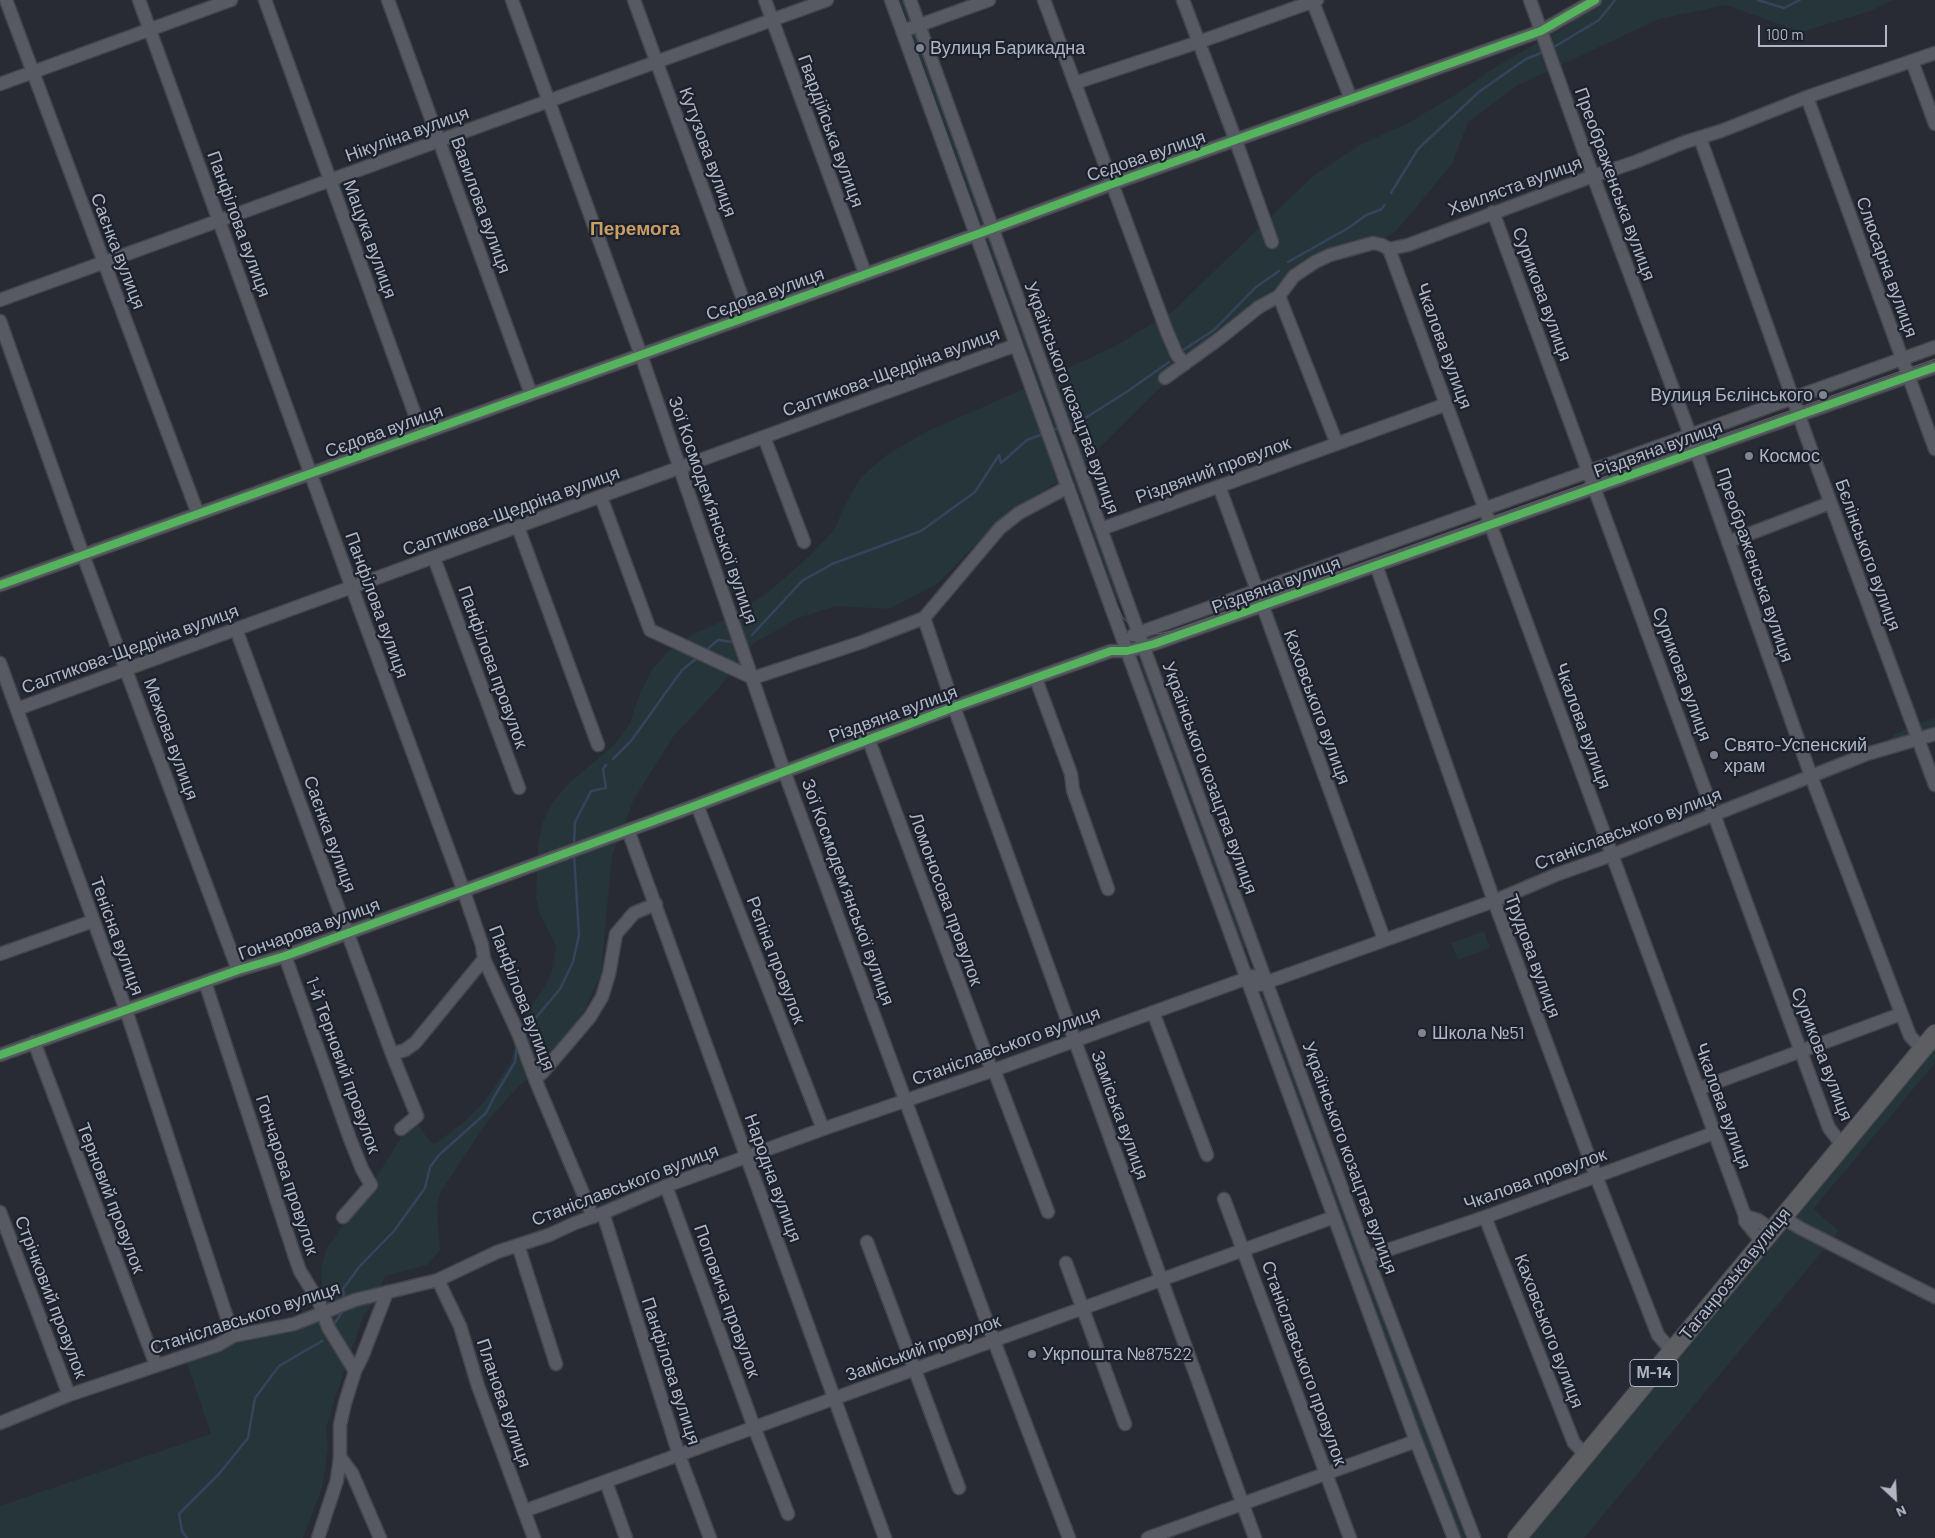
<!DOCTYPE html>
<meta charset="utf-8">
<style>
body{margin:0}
#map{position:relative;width:1935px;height:1538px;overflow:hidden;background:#282b33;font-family:Barlow,sans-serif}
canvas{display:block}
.north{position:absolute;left:1870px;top:1473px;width:50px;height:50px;-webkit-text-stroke:4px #1b212d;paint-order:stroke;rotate:155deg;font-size:14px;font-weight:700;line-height:20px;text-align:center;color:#b1b6c5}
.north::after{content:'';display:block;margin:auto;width:18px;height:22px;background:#b1b6c5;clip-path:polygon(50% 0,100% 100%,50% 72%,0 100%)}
.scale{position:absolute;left:1758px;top:25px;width:129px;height:22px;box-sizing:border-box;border:2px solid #b1b6c5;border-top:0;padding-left:6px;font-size:15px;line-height:18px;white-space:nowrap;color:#b1b6c5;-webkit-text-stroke:4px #1b212d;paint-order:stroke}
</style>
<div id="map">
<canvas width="1935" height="1538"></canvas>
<div class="north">N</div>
<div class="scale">100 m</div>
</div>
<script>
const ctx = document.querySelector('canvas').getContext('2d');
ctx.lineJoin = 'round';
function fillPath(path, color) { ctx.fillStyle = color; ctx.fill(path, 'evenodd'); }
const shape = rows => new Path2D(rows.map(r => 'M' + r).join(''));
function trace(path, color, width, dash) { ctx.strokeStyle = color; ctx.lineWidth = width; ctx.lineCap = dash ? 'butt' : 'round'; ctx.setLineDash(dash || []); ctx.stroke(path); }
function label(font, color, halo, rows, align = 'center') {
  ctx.font = font + ' Barlow,sans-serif'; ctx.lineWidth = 4.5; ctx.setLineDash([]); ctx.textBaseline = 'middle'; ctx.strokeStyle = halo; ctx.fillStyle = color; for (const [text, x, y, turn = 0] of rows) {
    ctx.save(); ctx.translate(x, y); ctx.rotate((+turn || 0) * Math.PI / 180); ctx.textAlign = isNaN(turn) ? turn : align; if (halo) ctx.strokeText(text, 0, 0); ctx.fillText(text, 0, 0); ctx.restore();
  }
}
fillPath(shape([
 [894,0,908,0,917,24,904,29],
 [1588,0,1893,0,1870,11,1801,32,1726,5,1659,19,1518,85,1468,122,1452,164,1397,230,1384,239,1354,240,1302,265,1248,311,1188,355,1164,384,1081,466,1049,377,1115,346,1173,311,1313,176,1358,146,1408,123,1452,97,1497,66,1570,24],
 [918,29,989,226,977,231,906,33],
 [991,231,1124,598,1112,602,980,235],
 [1028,387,1062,479,1006,514,937,584,889,609,836,606,798,618,754,643,717,690,673,737,634,799,612,855,601,974,580,1020,542,1067,518,1087,489,1119,440,1193,437,1208,440,1250,427,1265,385,1276,373,1304,364,1315,333,1404,326,1429,328,1448,322,1488,303,1538,0,1538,0,1506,211,1434,184,1354,323,1308,321,1268,327,1248,372,1184,409,1125,417,1123,431,1143,436,1143,463,1123,484,1102,511,1062,516,1038,522,1019,545,986,554,966,556,946,539,912,536,897,538,846,543,821,552,803,568,784,615,744,630,723,640,693,653,668,667,653,690,636,722,621,766,594,805,560,834,530,845,505,861,477,888,454,928,431],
 [1145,660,1250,947,1239,951,1134,664],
 [1935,717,1935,733,1921,738,1916,725],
 [1909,728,1913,741,1871,757,1895,734],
 [1484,931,1490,948,1458,960,1451,943],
 [1268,996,1465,1538,1455,1538,1257,1000],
 [1935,1047,1935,1063,1813,1209,1839,1231,1584,1538,1527,1538]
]), '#263539');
trace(shape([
 [1758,0,1784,8,1800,0],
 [1554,47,1599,20,1615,0],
 [1391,193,1418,149,1480,91,1526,59,1541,53],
 [1288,262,1350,227,1366,215,1382,209,1384,205],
 [1180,352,1214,330,1256,287,1279,271],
 [1071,424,1082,420,1128,391,1169,362],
 [1055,429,1057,429],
 [752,635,802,581,832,564,921,531,975,492,999,455,1001,463,1027,440,1040,435],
 [704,652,718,640,733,642],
 [613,759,631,741,682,670,698,657],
 [574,846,575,822,591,791,606,788,603,769,606,765],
 [524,1029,528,1027,560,989,573,962,579,935,574,854],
 [344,1297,343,1289,359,1267,394,1231,425,1188,430,1167,439,1155,486,1113,494,1097,515,1062,517,1045],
 [333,1326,344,1309],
 [187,1538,182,1531,179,1514,219,1474,248,1438,255,1398,279,1366,322,1341]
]), '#37435d', 2.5);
const minor = shape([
 [6,0,198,514],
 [139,0,352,588,463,889,482,945,484,959,518,1033,535,1079,593,1217],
 [265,0,422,434],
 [388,0,531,394],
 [512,0,641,355,784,771,994,1341,1069,1538],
 [634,0,749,316],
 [765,0,865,273],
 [891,0,1127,651,1416,1441,1454,1538],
 [910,0,1144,648,1367,1257,1474,1538],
 [1044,0,1167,332,1177,355,1185,364],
 [1183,0,1236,141,1272,242],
 [1312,0,1351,99],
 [1530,0,1593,176,1694,445,1811,776,1910,1036,1922,1049],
 [903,31,989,0],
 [1912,61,1935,124],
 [1075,83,1199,42,1317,0],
 [0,84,231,0],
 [1807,97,1935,449],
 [1700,138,1813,455,1935,785],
 [1493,212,1829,1128,1842,1145],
 [1389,249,1745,1216,1745,1221,1762,1242],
 [1279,296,1337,444],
 [0,300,827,0],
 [0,321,83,555,238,970],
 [1165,378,1219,339,1259,307,1279,296,1294,276,1315,262,1330,255,1373,243,1382,245,1389,249,1408,245,1593,176,1635,162,1685,142,1721,131,1807,97,1935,53],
 [764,437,804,542],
 [1219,486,1384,939],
 [601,497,650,630,753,678],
 [518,527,598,745],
 [1101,529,1447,404],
 [1728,542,1830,503],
 [434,558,519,788],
 [1376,565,1494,901,1596,1176,1658,1335,1672,1351],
 [0,585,986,231,1112,184,1541,31,1595,0],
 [924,618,954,707,1255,1538],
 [236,629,392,1054,417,1116,401,1129],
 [1133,635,1935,347],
 [0,663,126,1010,233,1336],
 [753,678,862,642,924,618,1000,528,1019,513,1068,487],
 [1036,679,1071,774,1073,790,1108,889],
 [17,709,1016,345],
 [868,738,992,1071],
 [697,805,823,1129],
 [628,830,885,1538],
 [0,954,93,921],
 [285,956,350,1139,362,1169,371,1185,343,1217],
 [205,982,296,1260,300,1271,319,1302,328,1327,355,1371],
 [1259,985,1494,901,1558,874,1612,855,1867,754,1935,734],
 [1153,1012,1207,1155],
 [34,1042,156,1365],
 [392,1054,405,1050,415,1043,484,959],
 [0,1055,238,970,285,956,697,805,954,707,1111,651,1127,651,1154,644,1935,367],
 [994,1070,1048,1212],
 [535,1079,542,1073,568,1043,590,1017,602,997,609,974,616,934,634,913,656,904],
 [1698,1089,1901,1014],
 [666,1186,754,1427,788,1514],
 [1224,1199,1350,1538],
 [0,1212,69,1395],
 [603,1213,679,1455,710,1538],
 [1745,1216,1758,1220,1772,1230],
 [1485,1217,1574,1443,1586,1455],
 [1782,1217,1800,1228,1935,1297],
 [867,1242,959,1488],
 [518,1245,556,1364],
 [1367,1257,1485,1217,1714,1133],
 [1066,1263,1125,1424],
 [438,1280,460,1326,478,1386,534,1538],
 [0,1423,69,1395,218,1345,233,1336,294,1324,355,1300,438,1280,497,1252,549,1235,575,1223,603,1213,666,1186,823,1129,994,1070,1253,976],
 [340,1457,352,1473,380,1538],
 [606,1482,626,1538],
 [524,1511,1334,1217],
 [318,1538,337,1480,340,1457,340,1425,345,1403,355,1371,362,1357,387,1292],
 [1148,1538,1416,1441]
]);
const highway = shape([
 [1517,1538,1935,1034]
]);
trace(minor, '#44464c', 15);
trace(highway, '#44474f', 20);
trace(minor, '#575a62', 12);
trace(highway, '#5c5e62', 18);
trace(shape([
 [898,0,1117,607,1123,618,1139,631,1158,634,1172,631,1935,359]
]), '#5b5e65', 1);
trace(shape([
 [0,585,986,231,1112,184,1541,31,1595,0],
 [0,1055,238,970,285,956,697,805,954,707,1111,651,1127,651,1154,644,1935,367]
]), '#56b35d', 8);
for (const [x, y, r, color] of [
 [920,48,5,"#818592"],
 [1823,395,5,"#818592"],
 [1749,456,5,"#818592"],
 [1714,755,5,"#818592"],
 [1422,1033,5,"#818592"],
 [1032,1354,5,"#818592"]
]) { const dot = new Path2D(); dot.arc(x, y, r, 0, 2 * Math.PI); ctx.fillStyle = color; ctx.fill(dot); trace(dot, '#1b212d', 2); }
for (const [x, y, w] of [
 [1654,1373,48]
]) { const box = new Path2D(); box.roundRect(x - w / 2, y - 13.5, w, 27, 4); ctx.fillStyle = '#1b212d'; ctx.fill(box); trace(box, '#b1b6c5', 1); }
label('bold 16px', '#b1b6c5', null, [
 ["М-14",1654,1373]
]);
label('18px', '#b1b6c5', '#1b212d', [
 ["Вулиця Барикадна",930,48],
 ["Вулиця Бєлінського",1813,395,"right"],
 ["Космос",1759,456],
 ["Свято-Успенский",1724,745],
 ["храм",1724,766],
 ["Школа №51",1432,1033],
 ["Укрпошта №87522",1042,1354]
], 'left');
label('18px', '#b1b6c5', '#1b212d', [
 ["Гвардійська вулиця",831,131,70],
 ["Нікуліна вулиця",407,134,-20],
 ["Кутузова вулиця",708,152,70],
 ["Сєдова вулиця",1146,156,-19],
 ["Преображенська вулиця",1615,184,70],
 ["Хвиляста вулиця",1515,186,-20],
 ["Вавилова вулиця",481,205,70],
 ["Панфілова вулиця",239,224,70],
 ["Мацука вулиця",370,239,70],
 ["Саєнка вулиця",118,251,69],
 ["Слюсарна вулиця",1887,267,70],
 ["Сєдова вулиця",765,294,-20],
 ["Сурикова вулиця",1542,294,70],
 ["Чкалова вулиця",1444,346,70],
 ["Салтикова-Щедріна вулиця",891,372,-20],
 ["Українського козацтва вулиця",1072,398,70],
 ["Сєдова вулиця",384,431,-20],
 ["Різдвяна вулиця",1658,449,-20],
 ["Різдвяний провулок",1213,470,-20],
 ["Зої Космодем’янської вулиця",713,510,71],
 ["Салтикова-Щедріна вулиця",511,511,-20],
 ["Бєлінського вулиця",1868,555,70],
 ["Преображенська вулиця",1755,565,71],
 ["Різдвяна вулиця",1276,585,-20],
 ["Панфілова вулиця",377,605,70],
 ["Салтикова-Щедріна вулиця",130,649,-20],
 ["Панфілова провулок",493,667,70],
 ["Сурикова вулиця",1682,674,70],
 ["Каховського вулиця",1317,707,70],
 ["Різдвяна вулиця",893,714,-20],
 ["Чкалова вулиця",1583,726,70],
 ["Межова вулиця",171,739,70],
 ["Українського козацтва вулиця",1210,778,70],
 ["Станіславського вулиця",1628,829,-21],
 ["Саєнка вулиця",330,834,70],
 ["Зої Космодем’янської вулиця",848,892,70],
 ["Ломоносова провулок",946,899,70],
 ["Гончарова вулиця",309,929,-20],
 ["Тенісна вулиця",117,936,70],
 ["Трудова вулиця",1533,956,70],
 ["Рєпіна провулок",776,960,69],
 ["Панфілова вулиця",522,998,69],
 ["Станіславського вулиця",1006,1046,-20],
 ["Сурикова вулиця",1822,1054,69],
 ["1-й Терновий провулок",343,1065,70],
 ["Чкалова вулиця",1723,1106,70],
 ["Заміська вулиця",1120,1115,70],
 ["Українського козацтва вулиця",1350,1158,70],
 ["Гончарова провулок",287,1175,72],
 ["Народна вулиця",773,1178,70],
 ["Чкалова провулок",1535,1179,-20],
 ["Станіславського вулиця",625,1185,-21],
 ["Терновий провулок",111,1198,69],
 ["Таганрозька вулиця",1735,1274,-51],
 ["Стрічковий провулок",51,1297,69],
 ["Поповича провулок",727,1301,70],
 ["Станіславського вулиця",245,1318,-18],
 ["Каховського вулиця",1549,1331,69],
 ["Заміський провулок",923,1348,-20],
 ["Станіславського провулок",1304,1363,70],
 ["Панфілова вулиця",671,1371,72],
 ["Планова вулиця",504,1403,71]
]);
label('bold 19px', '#cd9e64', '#1b212d', [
 ["Перемога",635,229]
]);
</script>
